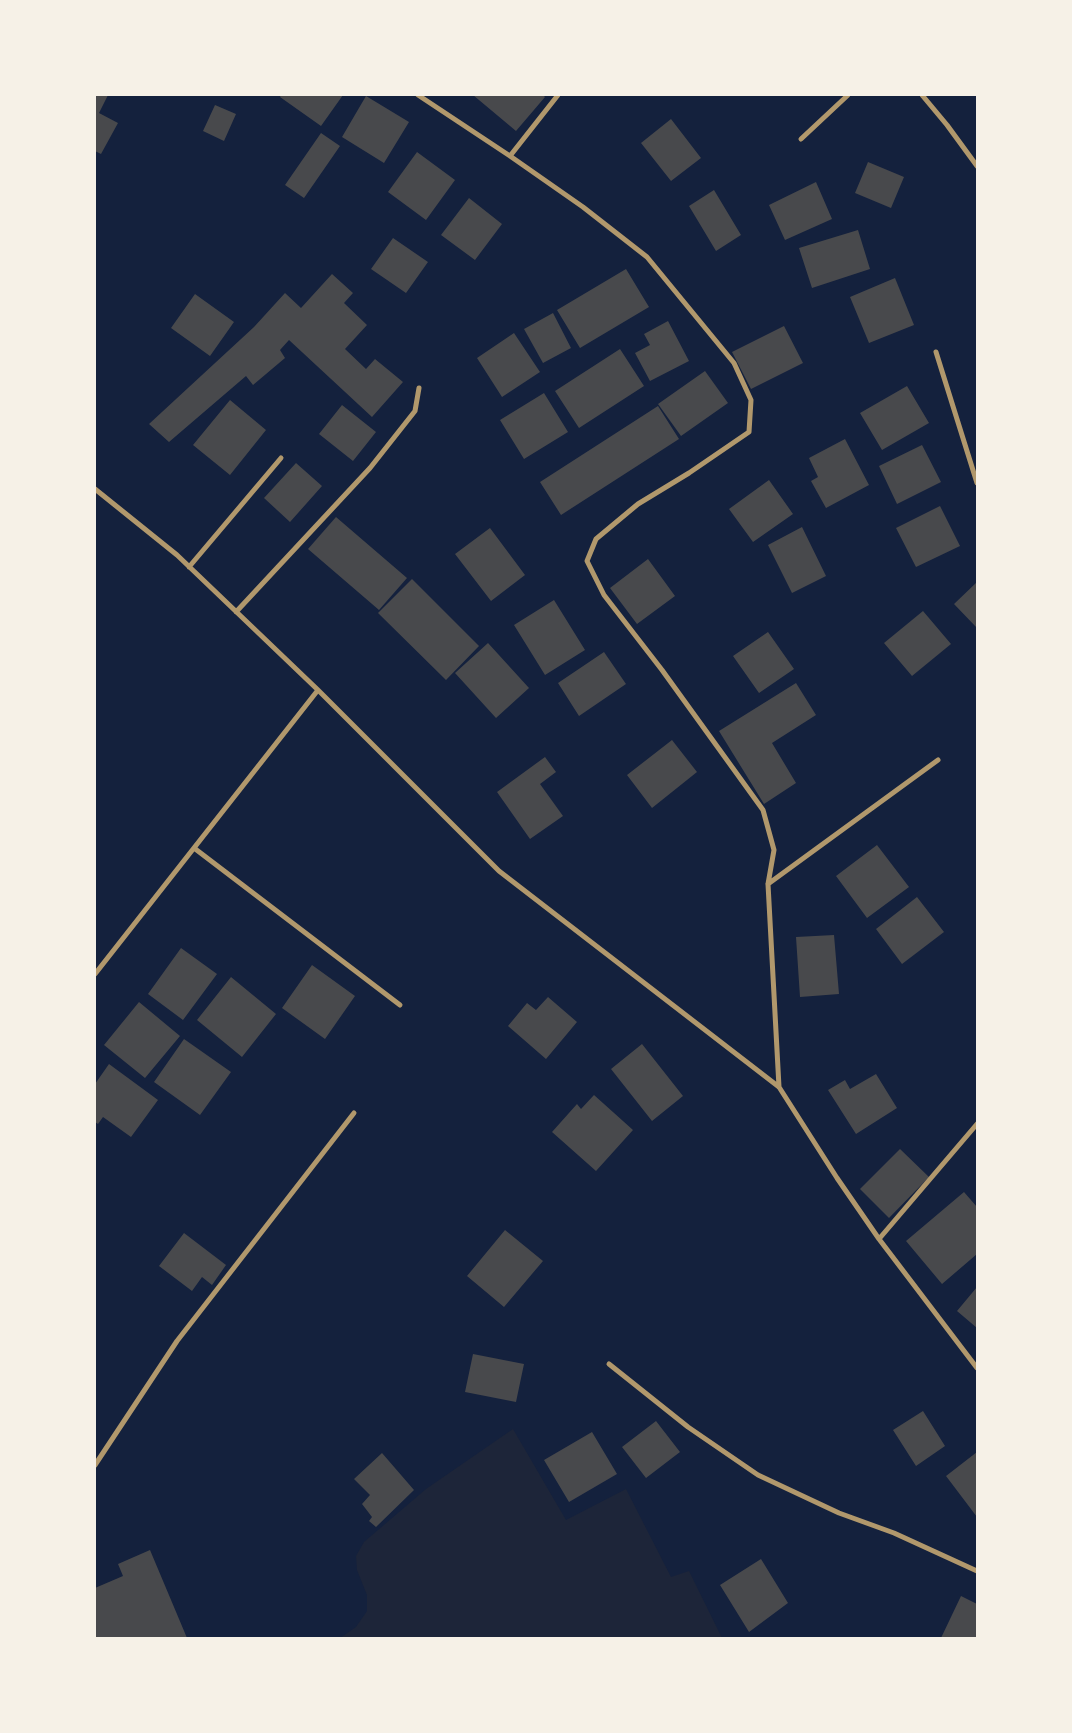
<!DOCTYPE html>
<style>
body{margin:0}
#map{position:relative;width:1072px;height:1733px;overflow:hidden;background:#14213d;font-family:Signika,sans-serif}
canvas{display:block}
.frame{position:absolute;inset:0;border:96px solid #f6f1e7;pointer-events:none}
</style>
<div id="map">
<canvas width="1072" height="1733"></canvas>
<div class="frame"></div>
</div>
<script>
const ctx = document.querySelector('canvas').getContext('2d');
ctx.lineJoin = 'round';
function fillPath(path, color) { ctx.fillStyle = color; ctx.fill(path, 'evenodd'); }
const shape = rows => new Path2D(rows.map(r => 'M' + r).join(''));
function trace(path, color, width, dash) { ctx.strokeStyle = color; ctx.lineWidth = width; ctx.lineCap = dash ? 'butt' : 'round'; ctx.setLineDash(dash || []); ctx.stroke(path); }
fillPath(shape([
 [513,1429,566,1520,626,1489,671,1577,689,1571,722,1638,340,1638,356,1627,367,1611,367,1595,357,1570,356,1556,364,1542,426,1489]
]), '#1d2539');
fillPath(shape([
 [95,95,108,95,99,113,118,123,101,154,95,151],
 [281,95,343,95,321,126,280,97],
 [473,95,543,95,545,97,516,131],
 [366,96,409,122,384,163,342,137],
 [215,105,236,114,224,141,203,131],
 [671,119,701,158,671,181,641,143],
 [321,133,340,146,304,198,285,185],
 [417,152,455,180,426,220,388,192],
 [868,162,904,177,891,208,855,193],
 [816,182,832,219,785,240,769,205],
 [714,190,741,235,716,251,689,206],
 [469,198,502,224,475,260,441,235],
 [858,230,870,269,812,288,799,248],
 [393,238,428,262,406,293,371,269],
 [626,269,649,307,580,348,557,310],
 [332,274,353,293,344,303,367,325,345,349,366,369,375,359,403,382,372,417,289,340,280,350,285,358,253,385,246,376,169,442,149,424,254,327,285,293,301,308],
 [895,278,914,325,869,343,850,297],
 [195,294,234,322,210,356,171,328],
 [553,313,571,348,543,363,524,329],
 [668,321,689,361,650,381,635,353,650,345,644,334],
 [784,326,803,363,751,389,732,352],
 [514,333,540,372,502,397,477,358],
 [620,349,644,386,579,428,555,391],
 [705,371,728,403,681,436,658,404],
 [907,386,929,423,882,450,860,413],
 [544,393,568,432,524,459,500,420],
 [230,400,266,430,230,475,193,445],
 [342,405,376,432,353,461,319,434],
 [658,406,679,439,561,515,540,482],
 [845,439,869,485,826,508,811,481,818,477,809,458],
 [922,445,941,482,897,504,879,466],
 [296,463,322,486,290,522,264,498],
 [769,480,793,514,753,542,729,509],
 [940,506,960,546,916,567,896,528],
 [336,517,407,578,379,610,308,549],
 [802,527,826,576,792,593,768,545],
 [490,528,525,575,491,601,455,554],
 [648,559,675,596,637,624,610,588],
 [412,579,479,646,446,680,378,613],
 [977,582,977,628,954,604],
 [554,600,585,650,545,675,514,625],
 [923,611,951,644,912,676,884,643],
 [768,632,794,669,759,693,733,656],
 [488,643,529,688,496,718,455,673],
 [604,652,626,684,579,716,558,683],
 [796,683,816,715,772,743,796,783,764,804,719,731],
 [672,740,697,772,652,808,627,775],
 [545,757,556,772,540,784,563,816,530,839,497,792],
 [877,845,909,887,867,918,836,876],
 [917,897,944,932,902,964,876,929],
 [834,935,839,994,800,997,796,937],
 [181,948,217,974,183,1020,148,994],
 [312,965,355,996,325,1039,282,1008],
 [231,977,276,1014,242,1057,197,1020],
 [548,997,577,1022,546,1059,508,1026,527,1003,536,1010],
 [139,1002,180,1036,145,1078,104,1045],
 [184,1039,231,1072,200,1115,154,1082],
 [642,1044,683,1096,652,1121,611,1069],
 [109,1064,158,1100,131,1137,103,1117,98,1124,95,1122,95,1084],
 [876,1074,897,1108,856,1134,828,1090,845,1080,850,1089],
 [594,1095,633,1130,596,1171,552,1132,577,1104,581,1109],
 [900,1149,929,1177,889,1218,860,1189],
 [964,1192,977,1207,977,1254,942,1284,906,1241],
 [505,1230,543,1261,504,1307,467,1276],
 [184,1233,226,1265,212,1285,202,1277,192,1291,159,1266],
 [977,1287,977,1328,957,1311],
 [473,1354,524,1364,516,1402,465,1392],
 [923,1411,945,1446,916,1466,893,1430],
 [656,1421,680,1452,646,1478,622,1447],
 [592,1432,617,1474,569,1502,544,1460],
 [977,1452,977,1517,946,1476],
 [382,1453,414,1490,376,1527,369,1521,372,1517,362,1504,370,1495,354,1479],
 [150,1550,187,1638,95,1638,95,1588,123,1576,118,1564],
 [761,1559,788,1603,749,1632,720,1585],
 [961,1596,977,1604,977,1638,941,1638]
]), '#48494c');
trace(shape([
 [418,95,510,156,583,207,647,257,734,363,751,400,749,432,689,473,638,504,596,539,587,561,604,595,662,670,763,810,774,850,768,884,779,1087],
 [922,95,947,125,977,166],
 [801,139,848,95],
 [510,156,558,95],
 [936,352,977,483],
 [95,489,177,555,318,690,499,871,779,1087,837,1178,879,1239,977,1368],
 [189,567,281,458],
 [236,612,370,468,415,411,419,388],
 [194,848,400,1005],
 [768,884,938,760],
 [95,974,318,690],
 [879,1239,977,1124],
 [609,1364,688,1427,758,1475,839,1513,894,1533,977,1571],
 [95,1465,177,1341,354,1113]
]), '#b1986c', 5);
</script>
